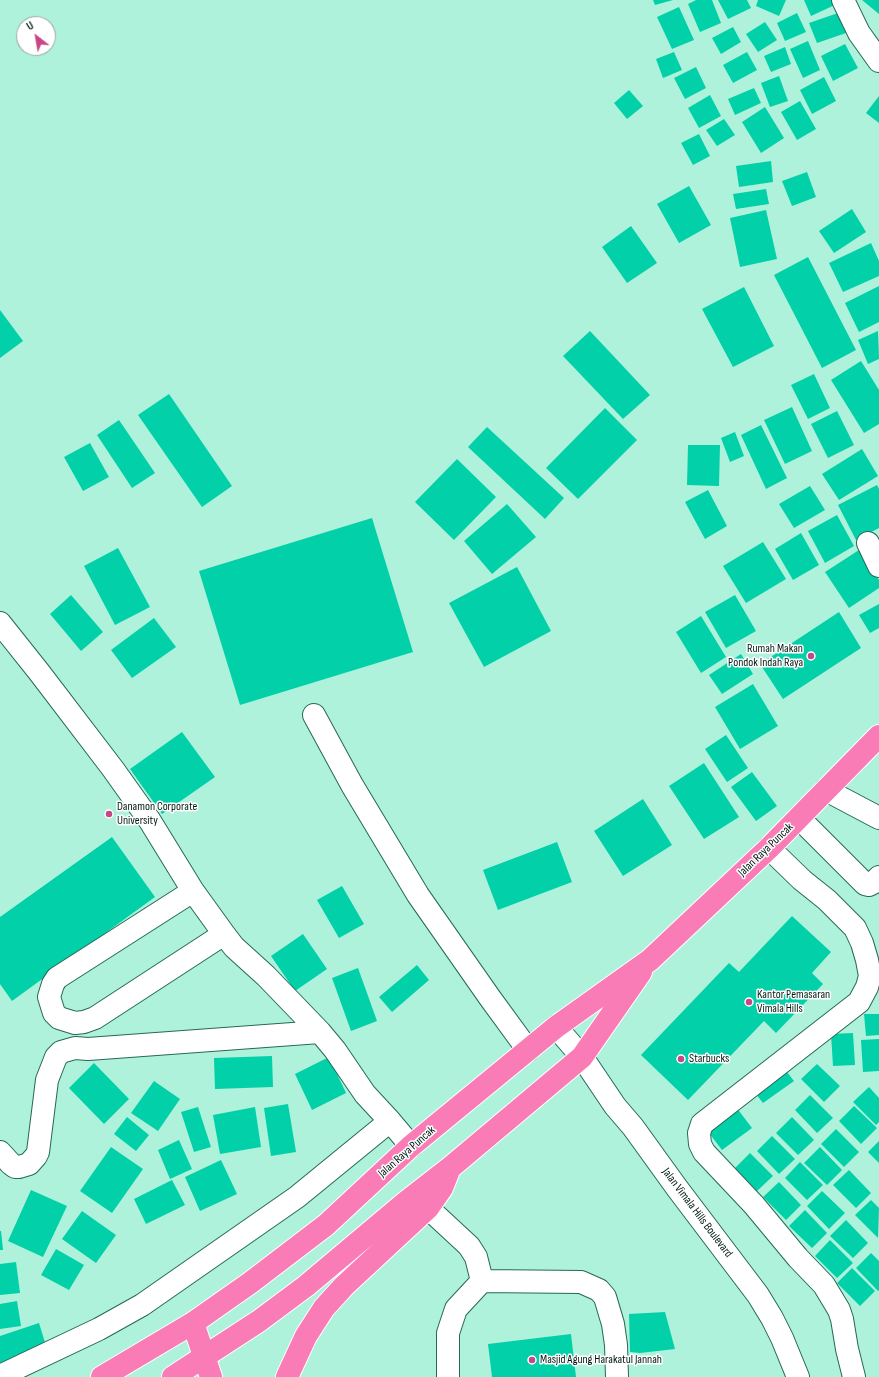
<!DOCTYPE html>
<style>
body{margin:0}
#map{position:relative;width:879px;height:1377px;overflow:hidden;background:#aef2dc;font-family:"Sofia Sans Condensed",sans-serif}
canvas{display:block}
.north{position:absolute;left:16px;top:16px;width:40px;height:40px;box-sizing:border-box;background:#fff;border:1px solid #99a3a0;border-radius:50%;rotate:329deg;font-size:11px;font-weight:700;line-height:16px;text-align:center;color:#001912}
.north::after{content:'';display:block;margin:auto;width:14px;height:18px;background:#ca4588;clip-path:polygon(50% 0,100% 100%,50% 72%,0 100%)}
</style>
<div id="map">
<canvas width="879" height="1377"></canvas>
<div class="north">U</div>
</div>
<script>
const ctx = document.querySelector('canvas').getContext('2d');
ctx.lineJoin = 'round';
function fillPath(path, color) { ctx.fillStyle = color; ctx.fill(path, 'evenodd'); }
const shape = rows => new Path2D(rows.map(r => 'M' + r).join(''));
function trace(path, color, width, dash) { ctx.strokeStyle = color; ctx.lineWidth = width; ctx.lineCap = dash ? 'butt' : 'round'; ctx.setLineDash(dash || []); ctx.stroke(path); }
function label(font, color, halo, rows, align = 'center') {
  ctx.font = font + ' "Sofia Sans Condensed",sans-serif'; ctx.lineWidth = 3; ctx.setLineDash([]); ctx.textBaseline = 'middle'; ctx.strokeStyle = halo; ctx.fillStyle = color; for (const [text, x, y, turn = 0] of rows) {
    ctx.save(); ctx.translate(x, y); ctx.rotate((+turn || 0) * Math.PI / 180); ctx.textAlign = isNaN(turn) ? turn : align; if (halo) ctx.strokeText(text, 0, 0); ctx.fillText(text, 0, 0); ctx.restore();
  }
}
fillPath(shape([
 [653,0,673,0,655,5],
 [696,0,712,0,721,23,700,32,688,4],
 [718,0,747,0,751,8,728,19],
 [758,0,786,0,779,16,756,6],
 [804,0,835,0,837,4,811,16],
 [862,0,879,0,879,14],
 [679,7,694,40,672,49,657,17],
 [797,13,806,32,785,41,777,23],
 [838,13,846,33,817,43,809,23],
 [765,22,777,40,758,52,746,34],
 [733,27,741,42,721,54,712,38],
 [808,41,820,70,803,78,790,49],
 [845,44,858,68,833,81,821,56],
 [785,47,791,64,771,72,764,56],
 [674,52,682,70,663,78,656,59],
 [747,52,757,70,733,83,723,65],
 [696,67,706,88,685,99,674,78],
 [779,76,788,101,770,107,761,83],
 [824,77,836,101,812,114,800,90],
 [754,88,761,103,735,115,728,99],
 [629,90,643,106,627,119,614,103],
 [710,95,721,116,699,128,688,108],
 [879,96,879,123,866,113],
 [800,101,816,129,797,140,781,112],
 [765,107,784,138,761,153,742,122],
 [724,119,735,135,717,146,706,130],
 [699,134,710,156,693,165,681,143],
 [771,161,773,182,739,187,736,166],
 [807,172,816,197,792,206,782,181],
 [689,186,711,225,679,243,657,204],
 [766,189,769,204,736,209,733,194],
 [852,209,866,232,834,253,819,231],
 [766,210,777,259,740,267,730,218],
 [631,226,657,263,627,283,602,247],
 [871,243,879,261,879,276,843,292,829,263],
 [808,257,856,350,822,368,774,275],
 [879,286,879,322,859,332,845,303],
 [744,287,774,346,733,367,702,309],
 [0,310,23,341,0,358],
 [590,331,650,395,623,419,563,356],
 [878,331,879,359,868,364,858,340],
 [861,361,879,390,879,424,864,433,831,380],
 [814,374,830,408,808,419,791,385],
 [169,394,232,486,202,507,138,415],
 [792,407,812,451,785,464,764,420],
 [605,408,637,440,578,499,546,468],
 [837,411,854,445,828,458,811,424],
 [119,420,155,473,132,488,97,435],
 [761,425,787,478,766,489,741,435],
 [487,427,564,498,545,519,468,447],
 [735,432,744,456,730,462,721,438],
 [90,443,109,477,83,491,64,457],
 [688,445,720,445,719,486,687,485],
 [862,449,878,476,839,500,822,474],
 [457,459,496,497,454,540,415,502],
 [877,485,879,489,879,528,856,540,838,505],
 [810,486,825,510,794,528,779,504],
 [708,490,727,526,705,539,685,502],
 [507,504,536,537,492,574,464,541],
 [837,515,854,546,825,563,808,531],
 [372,518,413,652,240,705,199,571],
 [801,533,819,565,793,580,775,549],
 [763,542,786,579,746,603,723,566],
 [118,548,150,607,115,625,84,566],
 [859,550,879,580,879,588,849,608,825,572],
 [517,567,551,631,484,667,449,603],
 [71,595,103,632,81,651,50,614],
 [735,595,756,631,726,648,705,612],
 [879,604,879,628,870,633,859,615],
 [839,612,861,648,783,699,760,664],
 [701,616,726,657,701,673,676,632],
 [154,618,176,647,132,678,111,650],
 [741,654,753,674,722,694,709,675],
 [753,684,778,726,740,749,715,707],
 [182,732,215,777,162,814,130,769],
 [726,735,748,768,727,782,705,749],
 [704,763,739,817,704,839,669,786],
 [752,772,777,806,756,821,731,787],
 [643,799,672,845,623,876,594,831],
 [112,837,155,897,12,1001,0,984,0,917],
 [557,842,572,882,498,910,483,870],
 [342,886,364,924,339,938,317,900],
 [792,916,831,952,812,973,823,984,776,1033,764,1021,688,1100,641,1055,729,963,739,972],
 [303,934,327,969,295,991,271,956],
 [417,965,429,980,392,1012,379,997],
 [358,968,377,1021,351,1031,332,978],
 [864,1014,879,1014,879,1035,866,1036],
 [853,1033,855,1065,833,1066,831,1034],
 [879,1039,879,1071,863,1072,861,1040],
 [272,1056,273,1087,215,1089,214,1058],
 [329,1057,346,1093,312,1110,295,1074],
 [94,1063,129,1099,104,1124,69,1088],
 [817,1064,840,1086,824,1102,801,1079],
 [783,1067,794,1081,763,1103,752,1089],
 [154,1081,180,1099,158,1131,131,1113],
 [869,1087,879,1098,879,1122,876,1125,853,1102],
 [810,1095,833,1118,817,1133,795,1110],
 [288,1104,296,1152,271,1156,264,1108],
 [854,1106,877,1128,861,1144,839,1121],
 [198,1107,211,1147,194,1152,181,1112],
 [255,1107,261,1147,220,1154,213,1115],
 [736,1107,752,1128,722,1150,706,1129],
 [127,1117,149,1135,136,1151,114,1134],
 [792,1117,814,1140,798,1155,776,1133],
 [836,1129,859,1152,844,1167,821,1144],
 [772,1136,795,1159,779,1174,757,1151],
 [179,1140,192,1169,170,1179,158,1150],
 [879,1141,879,1163,868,1152],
 [111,1147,143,1169,112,1213,80,1191],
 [820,1147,842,1170,827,1185,804,1163],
 [750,1153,773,1176,757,1191,735,1168],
 [221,1160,237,1194,200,1211,185,1177],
 [800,1162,823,1185,807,1200,785,1178],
 [849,1170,871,1193,856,1208,833,1185],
 [172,1180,185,1205,146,1224,134,1199],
 [779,1182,801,1205,786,1220,763,1197],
 [31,1190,67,1206,43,1257,8,1241],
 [822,1191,845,1213,829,1229,807,1206],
 [871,1200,879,1208,878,1238,855,1215],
 [805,1210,827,1233,812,1248,789,1226],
 [82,1211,116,1235,96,1263,62,1239],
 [846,1220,868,1243,853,1258,830,1236],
 [0,1231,1,1231,3,1250,0,1250],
 [830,1240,853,1263,837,1278,815,1256],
 [56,1249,84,1265,69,1290,41,1275],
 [871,1253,879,1261,879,1290,878,1291,856,1268],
 [16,1262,20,1293,0,1295,0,1264],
 [852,1268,875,1291,860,1306,837,1283],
 [17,1301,21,1326,0,1329,0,1304],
 [665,1312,675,1349,640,1353,630,1352,629,1314],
 [39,1323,47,1349,0,1364,0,1336],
 [571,1334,576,1377,492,1377,488,1344]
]), '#02d0a9');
const minor = shape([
 [843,0,859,33,879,61],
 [868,543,879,566],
 [0,623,39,672,113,769,150,821,193,891,224,934,234,947,266,976,320,1032,335,1050,365,1094,390,1121,411,1146],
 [314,715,352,785,418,895,490,998,528,1050],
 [826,790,879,818],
 [799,818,865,884,869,885,873,883,879,877],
 [769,848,802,880,827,900,855,928,862,943,867,960,870,976,867,987,859,1002,702,1124,699,1133,700,1144,704,1152,754,1205,798,1258,824,1285,839,1310,842,1319,847,1349,854,1377],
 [193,891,57,978,53,984,49,997,54,1013,59,1018,75,1023,84,1022,95,1018,224,934],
 [556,1027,582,1057,615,1106,633,1127,677,1188,758,1295,772,1318,782,1338,798,1377],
 [0,1152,11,1164,15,1167,19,1167,29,1164,36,1156,38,1152,47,1080,56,1057,61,1052,75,1048,88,1049,320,1032],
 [428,1208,469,1246,476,1257,482,1281,456,1309,448,1333,448,1377],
 [482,1281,581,1282,599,1290,605,1297,613,1324,616,1345,617,1377],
 [0,1376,99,1329,142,1305,297,1197,390,1121]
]);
const highway = shape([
 [193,1323,211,1377],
 [102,1377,193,1323,250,1283,326,1225,411,1146,556,1027,650,960,769,848,879,736],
 [173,1377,259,1321,306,1286,406,1202,451,1167,582,1057,641,972],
 [287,1377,306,1336,324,1308,344,1286,428,1208,442,1188,448,1173]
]);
trace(minor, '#256958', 24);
trace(highway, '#fff', 24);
trace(minor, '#fff', 22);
trace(highway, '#f97cb6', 22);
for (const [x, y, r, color] of [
 [811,656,4,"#ca4588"],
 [109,814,4,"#ca4588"],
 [749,1002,4,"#ca4588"],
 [681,1059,4,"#ca4588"],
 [532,1360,4,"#ca4588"]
]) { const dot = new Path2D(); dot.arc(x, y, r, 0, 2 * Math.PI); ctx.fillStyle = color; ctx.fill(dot); trace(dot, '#fff', 1.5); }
label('12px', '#001912', '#fff', [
 ["Rumah Makan",803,649,"right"],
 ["Pondok Indah Raya",803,663,"right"],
 ["Danamon Corporate",117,807],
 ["University",117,821],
 ["Kantor Pemasaran",757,995],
 ["Vimala Hills",757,1009],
 ["Starbucks",689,1059],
 ["Masjid Agung Harakatul Jannah",540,1360]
], 'left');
label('12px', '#001912', '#fff', [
 ["Jalan Raya Puncak",766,850,-44],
 ["Jalan Raya Puncak",407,1152,-41],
 ["Jalan Vimala Hills Boulevard",697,1213,53]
]);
</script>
